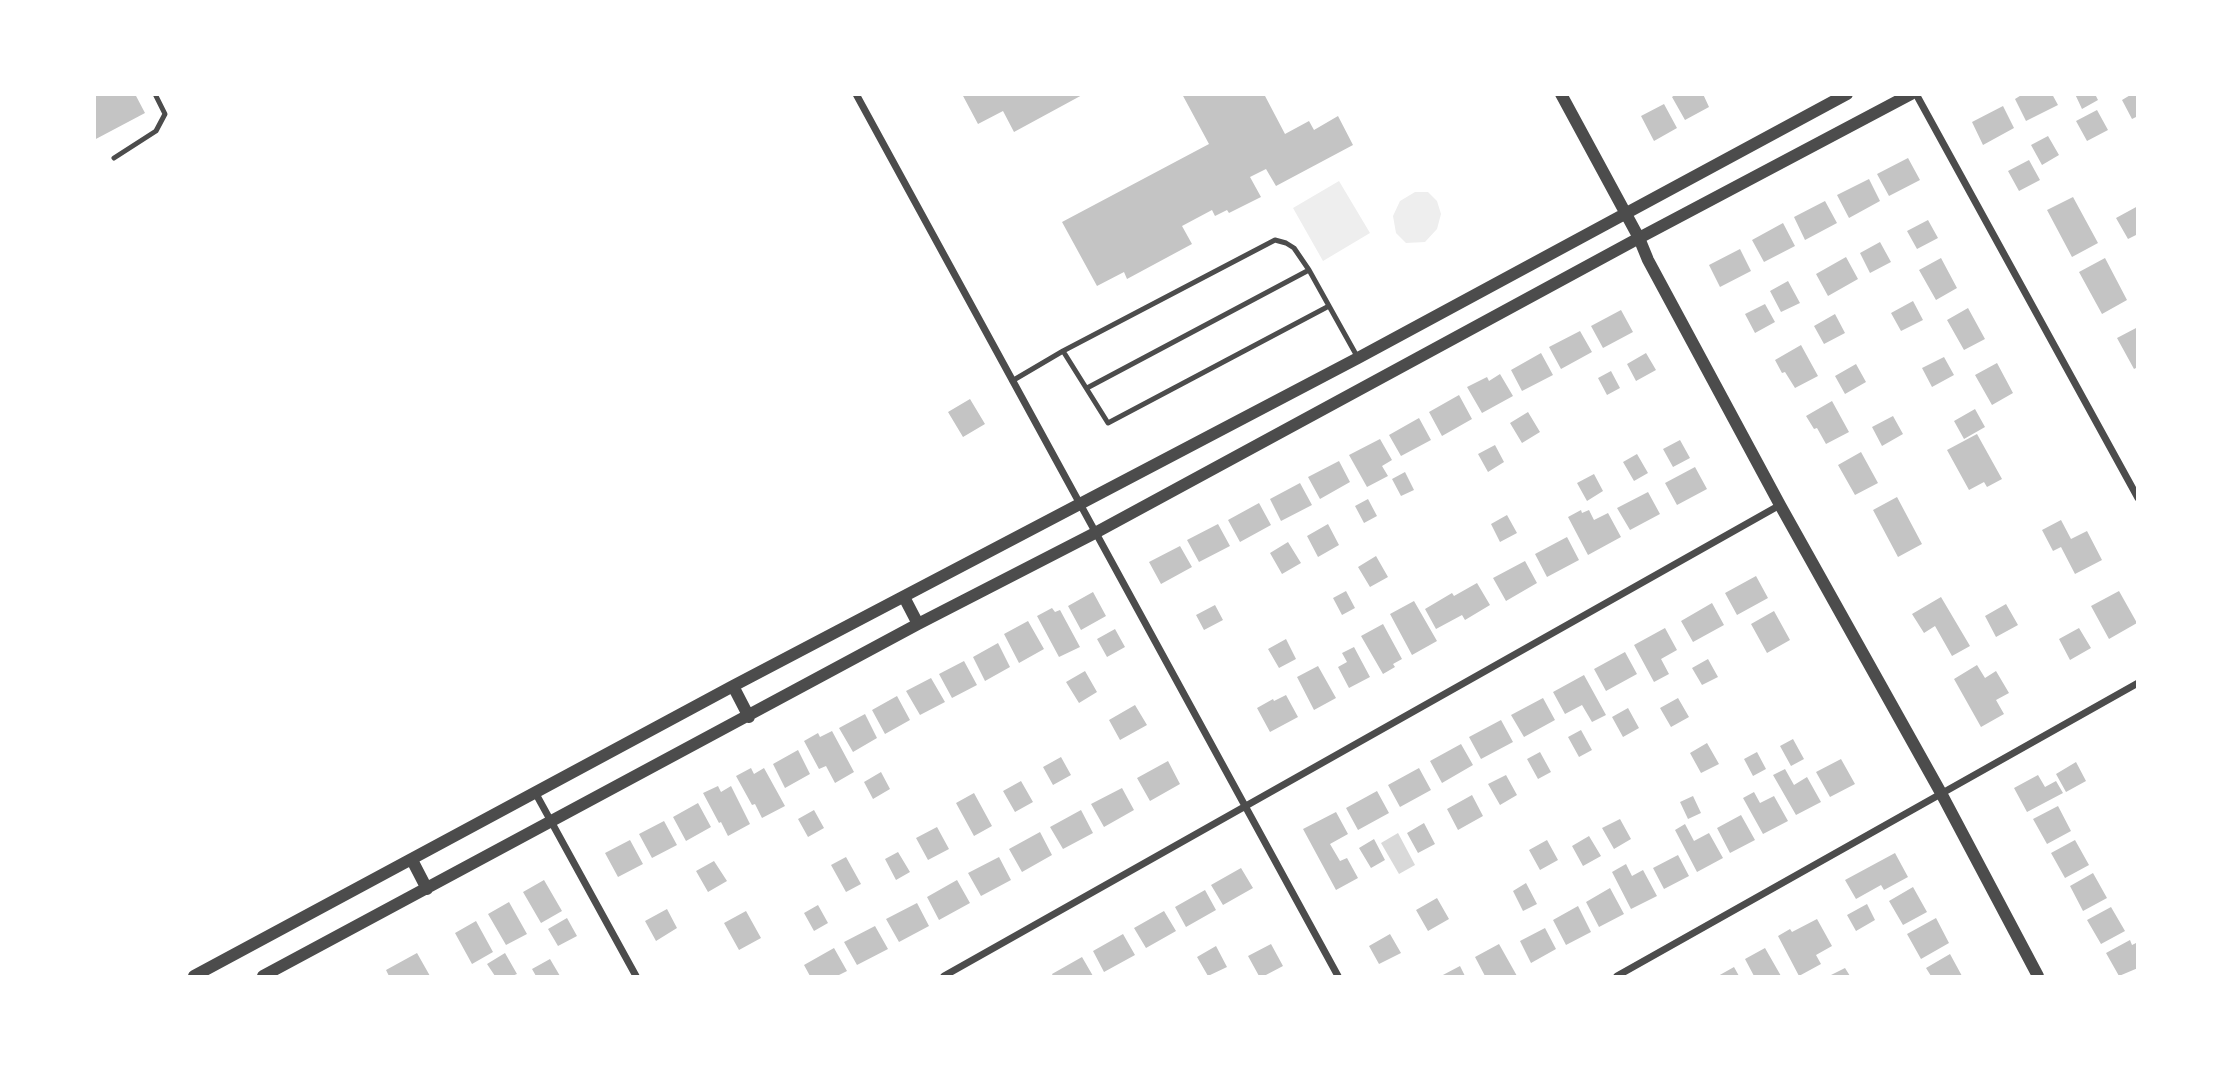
<!DOCTYPE html>
<style>
body{margin:0}
#map{position:relative;width:2232px;height:1071px;overflow:hidden;background:#fff;font-family:"Roboto Condensed",sans-serif}
canvas{display:block}
.frame{position:absolute;inset:0;border:96px solid #fff;pointer-events:none}
</style>
<div id="map">
<canvas width="2232" height="1071"></canvas>
<div class="frame"></div>
</div>
<script>
const ctx = document.querySelector('canvas').getContext('2d');
ctx.lineJoin = 'round';
function fillPath(path, color) { ctx.fillStyle = color; ctx.fill(path, 'evenodd'); }
const shape = rows => new Path2D(rows.map(r => 'M' + r).join(''));
function trace(path, color, width, dash) { ctx.strokeStyle = color; ctx.lineWidth = width; ctx.lineCap = dash ? 'butt' : 'round'; ctx.setLineDash(dash || []); ctx.stroke(path); }
fillPath(shape([
 [1339,181,1370,233,1323,261,1293,208],
 [1415,192,1428,192,1437,201,1441,214,1437,229,1425,242,1406,243,1396,233,1393,216,1400,201]
]), '#eee');
fillPath(shape([
 [1398,833,1415,865,1399,874,1381,843]
]), '#d9d9d9');
fillPath(shape([
 [94,94,135,94,145,113,94,140],
 [962,94,1084,94,1014,132,1003,111,978,124],
 [1182,94,1264,94,1285,134,1309,121,1314,130,1338,116,1353,145,1276,186,1266,169,1250,177,1261,197,1229,213,1227,210,1215,216,1212,210,1182,226,1192,244,1127,279,1124,272,1097,286,1062,222,1209,144],
 [1676,94,1703,94,1709,107,1685,120,1672,97],
 [2023,94,2052,94,2058,105,2026,121,2015,99],
 [2075,94,2095,94,2098,100,2082,109],
 [2132,94,2138,94,2138,116,2132,119,2122,100],
 [1664,104,1677,128,1654,141,1641,116],
 [2003,106,2014,128,1983,145,1972,122],
 [2097,110,2108,130,2087,141,2076,121],
 [2048,136,2059,155,2042,165,2031,145],
 [1908,158,1920,180,1889,196,1877,174],
 [2029,160,2040,180,2019,191,2008,171],
 [1869,179,1880,201,1849,218,1837,195],
 [2073,197,2098,243,2072,257,2047,210],
 [1825,201,1837,223,1805,240,1794,217],
 [2138,206,2138,234,2128,239,2116,218],
 [1928,220,1938,238,1917,249,1907,231],
 [1783,223,1795,246,1764,262,1752,240],
 [1880,242,1891,262,1870,273,1860,253],
 [1740,249,1751,271,1720,287,1709,265],
 [1846,257,1858,279,1828,296,1816,274],
 [1941,258,1957,288,1936,300,1919,270],
 [2105,258,2127,300,2102,314,2079,272],
 [1788,281,1800,303,1781,312,1770,291],
 [1913,301,1923,320,1901,331,1891,313],
 [1765,304,1775,322,1755,333,1745,314],
 [1968,308,1985,339,1964,350,1947,320],
 [1621,310,1633,332,1603,348,1591,326],
 [1835,314,1845,333,1824,344,1814,326],
 [2138,327,2138,367,2134,369,2117,338],
 [1580,331,1592,352,1561,369,1549,347],
 [1801,345,1818,376,1795,388,1785,372,1782,373,1775,360],
 [1541,353,1553,375,1522,391,1511,370],
 [1646,353,1656,370,1636,381,1627,364],
 [1944,357,1954,375,1932,387,1922,368],
 [1997,363,2013,393,1992,405,1975,375],
 [1856,364,1866,382,1845,394,1835,376],
 [1611,371,1620,388,1607,395,1598,378],
 [1500,374,1513,396,1482,413,1467,387,1487,377,1489,381],
 [1459,395,1472,419,1442,436,1429,412],
 [970,399,985,424,963,437,948,412],
 [1832,401,1849,432,1826,444,1817,428,1814,429,1806,416],
 [1975,409,1985,427,1964,439,1954,421],
 [1528,412,1540,432,1522,443,1510,423],
 [1893,416,1903,434,1882,446,1872,427],
 [1419,418,1431,440,1401,456,1389,435],
 [1977,434,2002,479,1987,487,1984,482,1969,490,1947,450],
 [1380,439,1392,460,1382,466,1388,476,1367,487,1349,455],
 [1680,440,1690,458,1673,467,1663,449],
 [1495,445,1504,462,1488,472,1478,454],
 [1861,452,1878,483,1855,495,1838,465],
 [1637,454,1648,473,1634,481,1623,462],
 [1339,461,1350,482,1320,499,1308,477],
 [1695,467,1707,489,1677,505,1665,483],
 [1405,472,1414,490,1401,496,1392,479],
 [1594,474,1603,491,1587,501,1577,483],
 [1300,483,1312,505,1281,521,1270,499],
 [1648,492,1660,514,1630,530,1617,508],
 [1897,497,1922,544,1898,557,1873,510],
 [1368,499,1377,516,1364,523,1355,506],
 [1259,503,1271,525,1240,542,1228,520],
 [1581,510,1582,513,1589,510,1594,520,1608,513,1621,537,1588,555,1568,517],
 [1507,515,1517,533,1500,542,1491,524],
 [2061,520,2071,539,2087,531,2102,560,2075,574,2061,547,2053,551,2042,530],
 [1218,524,1230,546,1199,562,1187,540],
 [1328,524,1339,545,1318,557,1307,536],
 [1567,537,1579,560,1547,577,1535,554],
 [1288,542,1301,563,1282,574,1270,553],
 [1180,546,1192,567,1161,584,1149,562],
 [1376,556,1388,577,1370,587,1358,567],
 [1525,561,1537,583,1506,601,1493,578],
 [1756,576,1768,598,1737,615,1725,593],
 [1477,583,1490,605,1465,620,1462,615,1436,629,1425,609,1452,593,1454,596],
 [1346,591,1355,608,1342,615,1333,598],
 [2119,591,2137,623,2109,639,2091,606],
 [1093,592,1106,616,1081,630,1068,606],
 [1941,597,1970,646,1952,656,1935,626,1924,633,1912,614],
 [1414,601,1437,641,1412,655,1390,614],
 [1712,603,1724,625,1693,642,1681,621],
 [2006,604,2018,625,1996,637,1985,616],
 [1215,605,1223,620,1204,630,1196,615],
 [1052,608,1055,612,1060,610,1080,647,1059,657,1037,616],
 [1774,611,1790,640,1767,653,1751,624],
 [1028,621,1044,649,1019,663,1004,634],
 [1383,624,1402,659,1393,664,1395,667,1383,674,1361,636],
 [1665,628,1677,650,1661,659,1669,674,1654,682,1634,645],
 [2079,628,2091,648,2070,660,2059,639],
 [1115,629,1125,647,1107,657,1097,639],
 [1286,639,1296,659,1279,668,1268,649],
 [998,643,1010,667,985,681,973,657],
 [1354,647,1370,677,1349,688,1338,667,1347,662,1342,653],
 [1625,652,1637,674,1606,691,1594,669],
 [1708,659,1718,677,1702,685,1692,668],
 [964,661,977,685,952,698,939,674],
 [1977,665,1985,678,1996,671,2009,693,1996,700,2004,714,1981,727,1954,679],
 [1318,666,1336,698,1314,710,1297,677],
 [1085,671,1097,692,1079,703,1066,682],
 [1584,675,1606,715,1592,722,1582,705,1565,714,1553,692],
 [931,678,945,702,920,715,906,691],
 [1286,695,1298,717,1270,732,1257,708,1273,699,1274,701],
 [897,696,910,720,885,734,872,710],
 [1543,698,1555,720,1524,737,1511,715],
 [1678,698,1689,717,1671,727,1660,708],
 [1135,705,1147,725,1120,740,1109,720],
 [1628,708,1639,728,1623,737,1612,717],
 [865,714,877,738,853,752,839,728],
 [1501,720,1513,742,1481,759,1469,737],
 [1581,730,1592,750,1579,757,1568,737],
 [832,731,854,772,835,783,826,766,819,769,804,741,818,733,820,737],
 [1793,739,1804,759,1791,766,1780,746],
 [1707,743,1719,764,1701,773,1690,753],
 [1461,744,1473,765,1442,783,1430,761],
 [798,750,810,774,785,788,773,764],
 [1540,752,1551,772,1538,779,1527,759],
 [1757,752,1766,769,1753,776,1744,759],
 [1061,757,1071,775,1053,785,1043,767],
 [1841,759,1855,784,1830,797,1816,772],
 [1168,761,1180,784,1150,801,1137,778],
 [2076,762,2086,781,2066,792,2056,774],
 [751,768,754,774,764,768,785,806,762,818,755,804,752,805,736,776],
 [1419,768,1431,790,1400,807,1388,785],
 [1785,769,1794,785,1807,777,1821,802,1796,815,1773,775],
 [881,772,890,789,873,799,864,782],
 [1506,775,1517,795,1500,805,1488,784],
 [2038,775,2045,787,2056,781,2063,793,2027,812,2014,788],
 [1021,781,1033,802,1015,812,1003,791],
 [718,786,721,792,731,786,750,824,728,836,721,822,719,823,703,793],
 [1122,788,1134,810,1104,827,1091,804],
 [1377,791,1389,813,1358,830,1346,808],
 [1754,792,1760,803,1774,796,1788,821,1763,834,1743,798],
 [974,793,992,826,974,836,956,803],
 [1472,795,1483,816,1458,830,1447,809],
 [1693,796,1701,813,1688,819,1680,802],
 [698,803,711,827,686,841,673,817],
 [2058,806,2071,831,2047,844,2033,819],
 [814,810,824,828,808,837,798,819],
 [1081,810,1093,833,1063,849,1050,827],
 [1336,812,1348,834,1330,844,1340,861,1347,858,1358,878,1336,890,1303,829],
 [1741,815,1755,840,1730,853,1717,828],
 [1620,819,1631,839,1614,849,1602,828],
 [664,821,677,845,652,858,639,834],
 [1424,823,1435,844,1418,853,1407,833],
 [1685,824,1694,841,1709,833,1723,858,1697,872,1675,830],
 [937,827,949,849,928,860,916,838],
 [1040,832,1052,855,1022,872,1009,849],
 [1589,836,1601,856,1583,866,1572,846],
 [1374,839,1385,860,1371,868,1359,848],
 [630,840,643,864,618,877,605,853],
 [1547,840,1558,860,1540,870,1529,850],
 [2075,840,2089,865,2065,878,2051,853],
 [898,852,910,872,896,880,885,859],
 [1895,853,1908,877,1884,890,1881,885,1856,899,1845,880],
 [1678,855,1689,876,1664,889,1653,868],
 [846,857,861,884,846,892,831,865],
 [999,857,1011,880,981,896,968,873],
 [714,861,727,881,708,892,696,871],
 [1626,864,1632,876,1643,870,1657,896,1631,909,1612,872],
 [1241,868,1253,888,1223,905,1211,885],
 [2093,873,2107,898,2083,911,2070,886],
 [544,880,562,911,541,923,523,892],
 [957,880,970,903,939,920,927,897],
 [1526,883,1537,904,1523,911,1513,891],
 [1913,887,1927,912,1903,925,1889,901],
 [1610,888,1624,914,1599,927,1586,902],
 [1205,890,1216,910,1186,927,1175,907],
 [1437,898,1449,919,1428,931,1416,910],
 [509,902,527,934,506,945,488,914],
 [917,903,929,926,899,942,886,919],
 [1867,904,1875,920,1856,931,1847,915],
 [818,905,828,923,814,931,804,913],
 [1578,906,1591,932,1566,945,1553,920],
 [2111,907,2125,931,2101,944,2087,920],
 [667,909,677,928,656,941,645,921],
 [746,911,761,938,739,950,724,923],
 [1164,911,1176,931,1146,948,1134,928],
 [567,918,577,936,558,946,548,929],
 [1936,918,1949,943,1921,959,1907,934],
 [1817,919,1832,946,1816,955,1821,964,1799,976,1778,936,1790,929,1792,932],
 [476,921,493,952,472,964,455,933],
 [875,926,888,949,857,965,844,942],
 [1545,928,1556,949,1531,963,1520,941],
 [1123,934,1135,955,1104,972,1093,951],
 [1390,934,1401,953,1379,964,1369,946],
 [2130,940,2132,945,2138,942,2138,968,2119,976,2106,953],
 [1271,944,1283,966,1264,976,1259,976,1248,956],
 [1499,944,1517,976,1485,976,1475,957],
 [1216,946,1227,967,1208,976,1197,957],
 [834,948,847,971,837,976,810,976,804,965],
 [1765,948,1781,976,1754,976,1745,959],
 [417,953,430,976,389,976,386,970],
 [505,953,517,974,512,976,495,976,487,964],
 [1950,954,1962,976,1931,976,1926,968],
 [1082,957,1093,976,1053,976,1052,974],
 [550,959,560,976,536,976,532,969],
 [1460,966,1465,976,1441,976],
 [1734,967,1739,976,1718,976],
 [1845,968,1850,976,1829,976]
]), '#c4c4c4');
trace(shape([
 [114,158,156,131,165,114,155,94],
 [1063,351,1108,423,1329,306],
 [1012,381,1063,351,1275,240,1286,243,1294,248,1309,270,1358,358],
 [1087,388,1309,270]
]), '#4c4c4c', 5);
trace(shape([
 [856,94,1338,976],
 [1916,94,2138,498],
 [536,794,636,976],
 [944,976,1780,505],
 [1617,976,2138,683]
]), '#4c4c4c', 7);
trace(shape([
 [1561,94,1639,238,1648,260,1780,505,1941,793,2038,976],
 [904,597,918,624],
 [733,686,749,717],
 [412,860,427,889],
 [194,976,733,686,1358,358,1847,94],
 [263,976,918,624,1095,533,1639,238,1911,94]
]), '#4c4c4c', 12);
</script>
